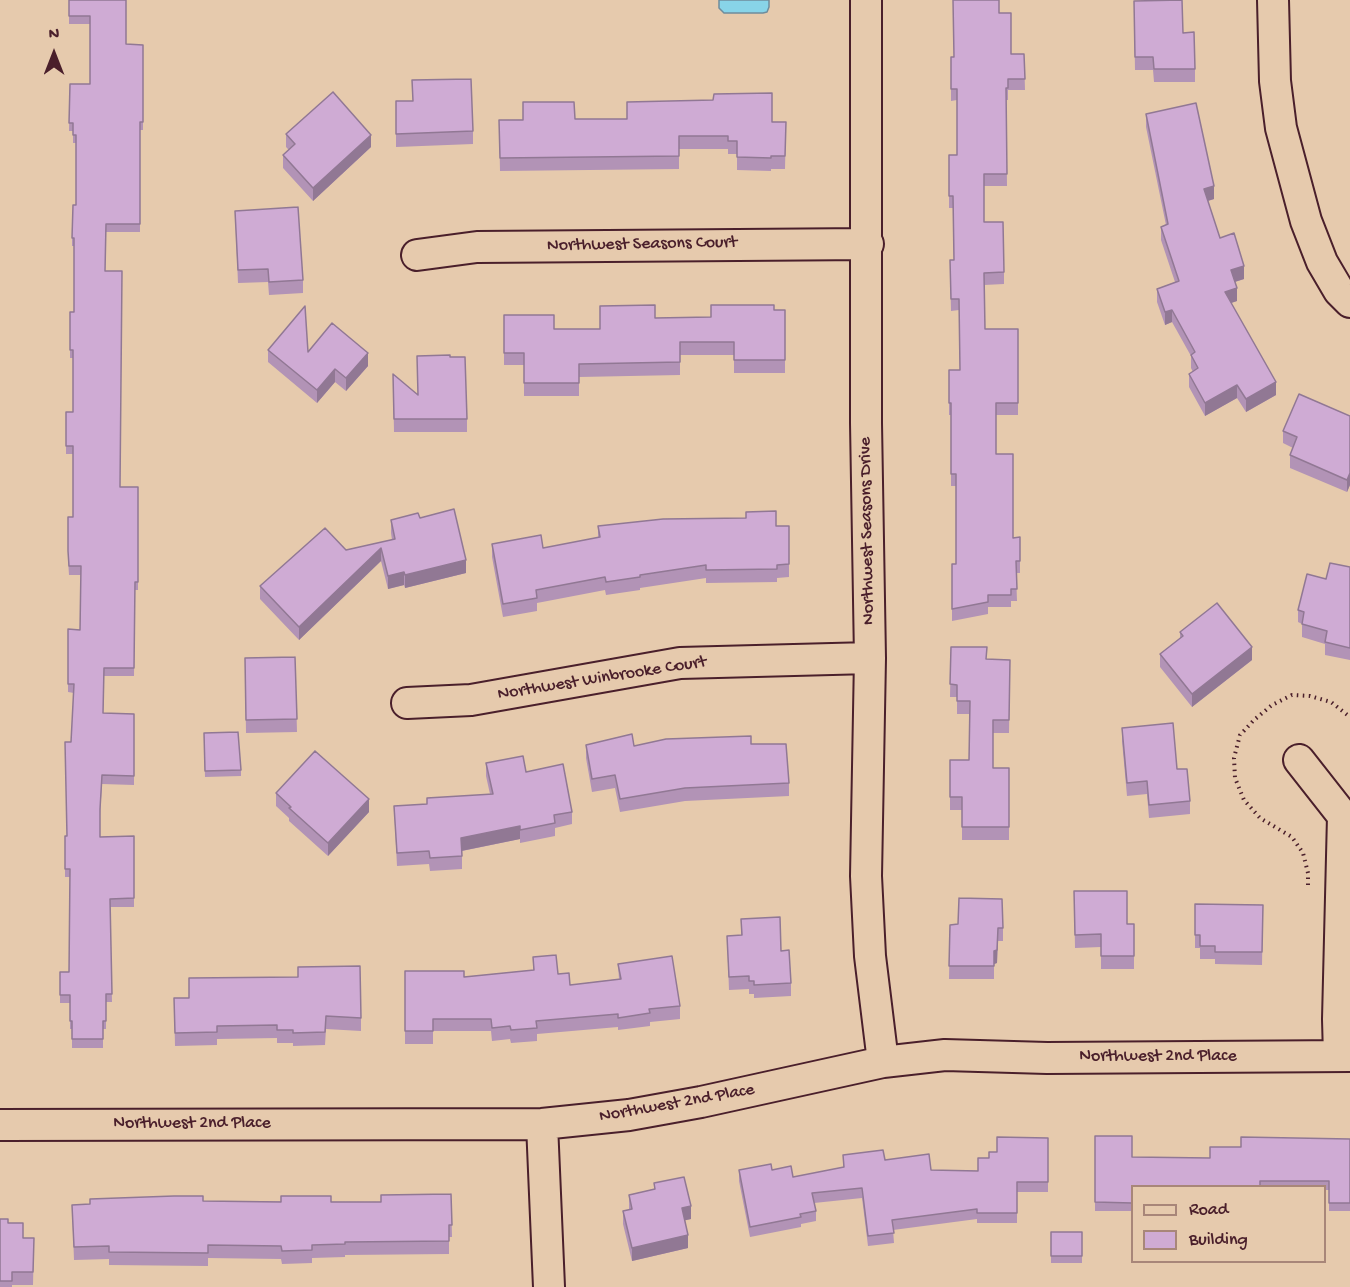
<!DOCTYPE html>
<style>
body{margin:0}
#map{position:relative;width:1350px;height:1287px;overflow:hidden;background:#e6caad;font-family:"Gochi Hand",sans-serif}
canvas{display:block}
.legend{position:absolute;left:1131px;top:1185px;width:195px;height:78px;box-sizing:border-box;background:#e6caad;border:2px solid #a88679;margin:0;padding:8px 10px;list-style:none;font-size:18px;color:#4a1f2b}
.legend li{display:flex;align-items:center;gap:12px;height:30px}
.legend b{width:30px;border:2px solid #a88679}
.north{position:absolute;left:24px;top:24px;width:60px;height:60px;-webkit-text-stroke:4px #e6caad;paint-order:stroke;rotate:0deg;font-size:16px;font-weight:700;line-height:24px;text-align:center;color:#4a1f2b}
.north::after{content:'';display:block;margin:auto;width:21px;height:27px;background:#4a1f2b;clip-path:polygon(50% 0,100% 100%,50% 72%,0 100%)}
</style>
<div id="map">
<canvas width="1350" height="1287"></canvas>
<ul class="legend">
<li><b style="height:8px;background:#e6caad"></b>Road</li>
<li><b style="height:16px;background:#cfabd4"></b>Building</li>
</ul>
<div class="north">N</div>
</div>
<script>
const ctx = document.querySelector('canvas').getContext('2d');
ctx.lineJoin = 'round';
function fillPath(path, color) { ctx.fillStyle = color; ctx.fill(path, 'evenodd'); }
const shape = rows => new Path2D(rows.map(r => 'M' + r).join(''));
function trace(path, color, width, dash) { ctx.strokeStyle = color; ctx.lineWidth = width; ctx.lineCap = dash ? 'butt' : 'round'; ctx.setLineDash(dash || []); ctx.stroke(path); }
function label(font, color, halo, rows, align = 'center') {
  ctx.font = font + ' "Gochi Hand",sans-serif'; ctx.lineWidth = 4.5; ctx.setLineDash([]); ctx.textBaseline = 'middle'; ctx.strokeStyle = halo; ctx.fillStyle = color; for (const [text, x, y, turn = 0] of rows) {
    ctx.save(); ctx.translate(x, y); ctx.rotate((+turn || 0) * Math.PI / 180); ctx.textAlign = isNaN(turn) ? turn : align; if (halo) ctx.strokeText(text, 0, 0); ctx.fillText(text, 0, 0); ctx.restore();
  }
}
const water = shape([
 [719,0,769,0,769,7,767,12,763,13,724,13,719,8,719,0]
]);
fillPath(water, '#88d4e8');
trace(water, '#6f8c9c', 1.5);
const minor = shape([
 [866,0,866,423,870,658,866,876,870,956,883,1062],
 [1273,0,1275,81,1281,128,1306,221,1322,262,1339,291,1350,302],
 [417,255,477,247,868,244],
 [407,703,471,700,680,663,870,658],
 [1299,760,1343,816,1338,1019,1339,1056],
 [542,1124,549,1287],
 [0,1125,542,1124,629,1115,701,1102,883,1062,945,1055,1047,1058,1350,1056]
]);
trace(minor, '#4a1f2b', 34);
trace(shape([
 [1308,885,1308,873,1303,853,1292,837,1260,818,1244,800,1235,778,1234,758,1240,735,1254,720,1272,705,1292,695,1310,696,1331,702,1350,717]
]), '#4a1f2b', 4, [1.5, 4.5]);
trace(minor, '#e6caad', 30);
fillPath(shape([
 [69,0,126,44,143,45,143,130,140,130,140,232,106,232,105,271,120,487,138,487,138,590,135,590,134,676,104,676,103,713,134,714,134,785,102,784,100,815,100,837,134,836,134,907,110,907,112,1002,106,1002,106,1029,103,1029,103,1048,72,1048,72,1029,70,1029,70,1003,60,1003,60,972,69,972,70,877,65,877,65,836,67,836,74,693,68,692,68,629,80,630,81,575,69,575,68,559,68,517,73,517,73,454,66,454,66,412,73,412,73,358,70,358,70,312,74,312,74,246,72,246,72,238,76,205,76,143,73,143,73,131,69,131,70,84,90,84,90,24,69,24],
 [999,13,1011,54,1024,54,1025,90,1008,90,1008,100,1006,100,1007,186,984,186,984,222,1004,272,1004,284,984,285,985,329,1018,329,1018,415,996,415,996,454,1013,538,1020,537,1020,573,1016,573,1017,601,1011,601,1011,607,988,607,988,614,952,621,952,564,956,564,956,486,951,486,951,415,949,415,949,370,960,370,959,310,951,311,950,260,954,260,953,208,949,208,949,155,957,155,957,100,951,101,951,57,953,57],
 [1134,14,1183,33,1195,69,1195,82,1154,82,1153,70,1135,70],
 [412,80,473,131,473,144,396,147,396,101,413,101],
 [1146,114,1214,199,1208,201,1220,238,1244,279,1235,282,1237,301,1231,303,1276,395,1246,412,1237,398,1205,416,1189,387,1189,374,1193,372,1191,368,1191,356,1172,322,1165,325,1157,302,1157,289,1175,282,1161,240,1161,227,1166,225,1146,127],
 [575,119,786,122,785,169,771,169,771,171,737,170,737,154,728,154,728,149,679,149,679,169,500,171,499,120],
 [286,134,371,147,313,201,283,168,283,155,289,150,286,147],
 [235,211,303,280,303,293,269,295,268,282,238,283],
 [774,310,785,310,785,373,734,373,734,355,680,355,680,375,579,377,579,396,524,396,524,365,504,365,504,315,554,329,600,329,655,318,711,317],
 [268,350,368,366,346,391,335,382,317,403,268,362],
 [450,357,467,419,467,432,394,432,393,374,418,395],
 [1350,416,1350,485,1347,492,1290,468,1290,455,1293,448,1283,443,1283,431],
 [420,518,466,573,405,588,404,585,388,589,381,561,299,640,260,599,260,586,346,550,392,540,391,533,391,520],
 [598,526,789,526,789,577,777,578,777,582,706,583,706,578,640,588,640,590,606,595,605,590,537,603,537,611,503,617,492,557,492,544,543,548,598,538],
 [1350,567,1350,660,1325,655,1325,644,1302,637,1302,624,1298,622,1298,610,1326,579],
 [1180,632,1252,660,1192,707,1160,667,1160,654,1180,638],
 [951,647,987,659,1010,660,1009,733,993,733,993,768,1009,768,1009,840,962,840,962,810,950,810,950,760,969,760,970,714,957,714,957,697,950,697],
 [295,657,297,732,246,733,245,658],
 [1122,728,1177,769,1190,801,1190,814,1149,818,1147,794,1127,796,1122,741],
 [204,733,241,770,241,776,205,777],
 [751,744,789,783,789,796,685,801,620,812,615,788,592,792,586,758,586,745,634,746],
 [486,763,526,772,572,812,572,824,555,828,555,836,520,843,520,839,462,851,462,869,430,871,429,864,397,866,394,806,427,804,490,794,486,776],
 [276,793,369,812,328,856,289,821,289,818,276,806],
 [1074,891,1127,924,1134,924,1134,969,1101,969,1101,947,1075,948],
 [1195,904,1263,905,1262,965,1215,964,1215,959,1200,959,1200,948,1195,948],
 [741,919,781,951,791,983,791,996,754,998,754,994,749,994,749,989,729,990,727,936,741,935],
 [950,925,1003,928,1003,941,998,941,997,963,994,964,994,979,949,979],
 [533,957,558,974,570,985,619,979,618,964,680,1006,680,1019,650,1022,650,1026,618,1030,618,1027,537,1034,537,1041,511,1043,510,1039,492,1041,491,1031,433,1031,433,1044,405,1044,405,971,464,977,533,970],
 [174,998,361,1018,361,1031,326,1029,325,1045,293,1046,293,1043,277,1043,277,1038,217,1039,217,1045,175,1046],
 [1095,1136,1132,1157,1210,1158,1241,1147,1350,1139,1350,1211,1329,1211,1329,1190,1324,1190,1324,1186,1132,1186,1132,1211,1095,1211],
 [1048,1138,1048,1192,1017,1192,1017,1223,977,1223,977,1219,893,1230,894,1243,868,1246,862,1198,814,1203,816,1211,816,1221,801,1224,801,1227,750,1237,739,1181,739,1170,772,1170,793,1177,843,1168,843,1155,885,1160,931,1170,978,1171,989,1158,997,1152],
 [654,1183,691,1219,685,1220,688,1248,632,1261,623,1224,623,1211,629,1210,629,1195,654,1189],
 [451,1194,452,1237,449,1237,449,1254,345,1255,345,1257,312,1258,312,1263,282,1264,281,1259,208,1258,208,1266,109,1265,109,1259,74,1260,72,1205,203,1201,381,1202],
 [0,1219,8,1223,23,1238,34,1238,33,1285,12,1285,12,1287,0,1287],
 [1051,1232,1082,1232,1082,1263,1051,1263]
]), '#b293b6');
fillPath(shape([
 [371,135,371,147,313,201,313,188],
 [1214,186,1214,199,1204,202,1204,189],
 [1244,266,1244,279,1231,283,1231,270],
 [1237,288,1237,301,1225,305,1225,292],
 [1172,310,1172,322,1165,325,1165,312],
 [368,353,368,366,346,391,346,378],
 [335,369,335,382,317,403,317,390],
 [1276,382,1276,395,1246,412,1246,399],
 [1237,385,1237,398,1205,416,1205,403],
 [1350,473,1350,485,1347,492,1347,480],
 [381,548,381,561,299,640,299,627],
 [466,560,466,573,405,588,405,575],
 [404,572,404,585,388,589,388,576],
 [1252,647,1252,660,1192,707,1192,694],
 [369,799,369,812,328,856,328,843],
 [520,826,520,839,461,851,461,838],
 [998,928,997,963,994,964,994,951],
 [691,1206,691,1219,682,1221,682,1208],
 [688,1235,688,1248,632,1261,632,1248]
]), '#917894');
const building = shape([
 [69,0,126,0,126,44,143,45,143,122,140,122,140,224,106,224,105,271,122,271,120,487,138,487,138,582,135,582,134,668,104,668,103,713,134,714,134,776,102,775,100,809,100,837,134,836,134,898,110,899,112,994,106,994,106,1021,103,1021,103,1039,72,1039,72,1021,70,1021,70,995,60,995,60,972,69,972,70,869,65,869,65,836,67,836,65,742,71,742,74,684,68,684,68,629,80,630,81,566,69,566,68,551,68,517,73,517,73,446,66,446,66,412,73,412,73,350,70,350,70,312,74,312,74,238,72,238,73,205,76,205,76,135,73,135,73,123,69,123,70,84,90,84,90,16,69,16,69,0],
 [953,0,999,0,999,13,1011,13,1011,54,1024,54,1025,79,1008,79,1008,88,1006,88,1007,174,984,174,984,222,1003,222,1004,272,984,273,985,329,1018,329,1018,403,996,403,996,454,1013,454,1013,538,1020,537,1020,561,1016,561,1017,589,1011,589,1011,595,988,595,988,602,952,609,952,564,956,564,956,474,951,474,951,403,949,403,949,370,960,370,959,299,951,299,950,260,954,260,953,196,949,196,949,155,957,155,957,89,951,89,951,57,954,57,953,0],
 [1182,0,1183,33,1194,32,1195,69,1154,69,1153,57,1135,57,1134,1,1182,0],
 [471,79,473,131,396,134,396,101,413,101,412,80,471,79],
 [333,92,371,135,313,188,283,155,295,144,286,134,333,92],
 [772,93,772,122,786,122,785,156,771,156,771,158,737,157,737,141,728,141,728,136,679,136,679,156,500,158,499,120,523,120,523,102,574,102,575,119,627,119,627,102,713,100,714,94,772,93],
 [1196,103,1214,186,1204,189,1220,238,1234,233,1244,266,1231,270,1237,288,1225,292,1276,382,1246,399,1237,385,1205,403,1189,374,1198,368,1191,355,1195,352,1172,310,1165,312,1157,289,1179,281,1161,227,1168,224,1146,114,1196,103],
 [298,207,303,280,269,282,268,269,238,270,235,211,298,207],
 [655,305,655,318,711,317,711,305,774,305,774,310,785,310,785,360,734,360,734,342,680,342,680,362,579,364,579,383,524,383,524,353,504,353,504,315,554,315,554,329,600,329,600,306,655,305],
 [305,306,308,352,332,323,368,353,346,378,335,369,317,390,268,350,305,306],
 [450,355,450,357,465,357,467,419,394,419,393,374,418,395,417,356,450,355],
 [1299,394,1350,416,1350,473,1347,480,1290,455,1297,437,1283,431,1299,394],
 [454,509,466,560,405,575,404,572,388,576,381,548,299,627,260,586,325,528,346,550,395,539,391,520,418,513,420,518,454,509],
 [776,511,776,526,789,526,789,564,777,565,777,569,706,570,706,565,640,575,640,577,606,582,605,577,536,590,537,598,503,604,492,544,541,535,543,548,600,537,598,526,663,519,746,518,746,512,776,511],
 [1330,563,1350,567,1350,648,1325,642,1327,631,1302,624,1304,612,1298,610,1307,574,1326,579,1330,563],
 [1217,603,1252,647,1192,694,1160,654,1183,636,1180,632,1217,603],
 [951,647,987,647,986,659,1010,660,1009,720,993,720,993,768,1009,768,1009,827,962,827,962,797,950,797,950,760,969,760,970,701,957,701,957,685,950,684,951,647],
 [295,657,297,719,246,720,245,658,295,657],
 [1173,723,1177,769,1187,769,1190,801,1149,805,1147,781,1127,783,1122,728,1173,723],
 [238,732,241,770,205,771,204,733,238,732],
 [632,734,634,746,666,739,751,736,751,744,786,744,789,783,685,788,620,799,615,775,592,779,586,745,632,734],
 [315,751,369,799,328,843,289,808,291,807,276,793,315,751],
 [523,756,526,772,563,764,572,812,554,815,555,823,520,830,520,826,461,838,462,856,430,858,429,851,397,853,394,806,427,804,427,798,493,794,486,763,523,756],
 [1074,891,1127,891,1127,924,1134,924,1134,956,1101,956,1101,934,1075,935,1074,891],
 [959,898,1002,899,1003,928,998,928,997,950,994,951,994,966,949,966,950,925,958,924,959,898],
 [1195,904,1263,905,1262,952,1215,952,1215,946,1200,946,1200,935,1195,935,1195,904],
 [780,917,781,951,789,950,791,983,754,985,754,981,749,981,749,976,729,977,727,936,742,935,741,919,780,917],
 [556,955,558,974,569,973,570,985,621,979,618,964,672,956,680,1006,649,1009,650,1013,618,1018,618,1014,536,1021,537,1028,511,1030,510,1026,492,1028,491,1019,433,1019,433,1031,405,1031,405,971,464,971,464,977,534,970,533,957,556,955],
 [360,966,361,1018,326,1016,325,1032,293,1033,293,1030,277,1030,277,1025,217,1026,217,1032,175,1033,174,998,189,998,189,978,298,977,298,967,360,966],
 [1095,1136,1132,1136,1132,1157,1210,1158,1210,1147,1241,1147,1241,1137,1350,1139,1350,1203,1329,1203,1329,1181,1260,1181,1260,1186,1132,1186,1132,1203,1095,1202,1095,1136],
 [997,1137,1048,1138,1048,1182,1017,1182,1017,1213,977,1213,977,1209,892,1220,894,1233,868,1236,862,1188,812,1193,816,1211,800,1214,801,1217,750,1227,739,1170,771,1164,772,1170,791,1166,793,1177,844,1167,843,1155,883,1150,885,1160,929,1154,931,1170,978,1171,978,1158,989,1158,989,1152,997,1152,997,1137],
 [684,1177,691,1206,682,1208,688,1235,632,1248,623,1211,632,1209,629,1195,655,1189,654,1183,684,1177],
 [451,1194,452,1225,449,1225,449,1241,345,1242,345,1244,312,1245,312,1250,282,1251,281,1246,208,1245,208,1253,109,1252,109,1246,74,1247,72,1205,90,1204,90,1199,174,1196,203,1196,203,1201,281,1202,281,1196,331,1196,331,1202,381,1202,381,1195,451,1194],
 [0,1219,8,1219,8,1223,23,1223,23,1238,34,1238,33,1272,12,1272,12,1281,0,1281,0,1219],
 [1051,1232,1082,1232,1082,1256,1051,1256,1051,1232]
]);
fillPath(building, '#cfabd4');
trace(building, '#917894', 1.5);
label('18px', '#4a1f2b', '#e6caad', [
 ["Northwest Seasons Court",642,245,-1],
 ["Northwest Seasons Drive",868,531,-91],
 ["Northwest Winbrooke Court",602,679,-9],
 ["Northwest 2nd Place",1158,1057],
 ["Northwest 2nd Place",677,1104,-10],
 ["Northwest 2nd Place",192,1124]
]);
</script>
